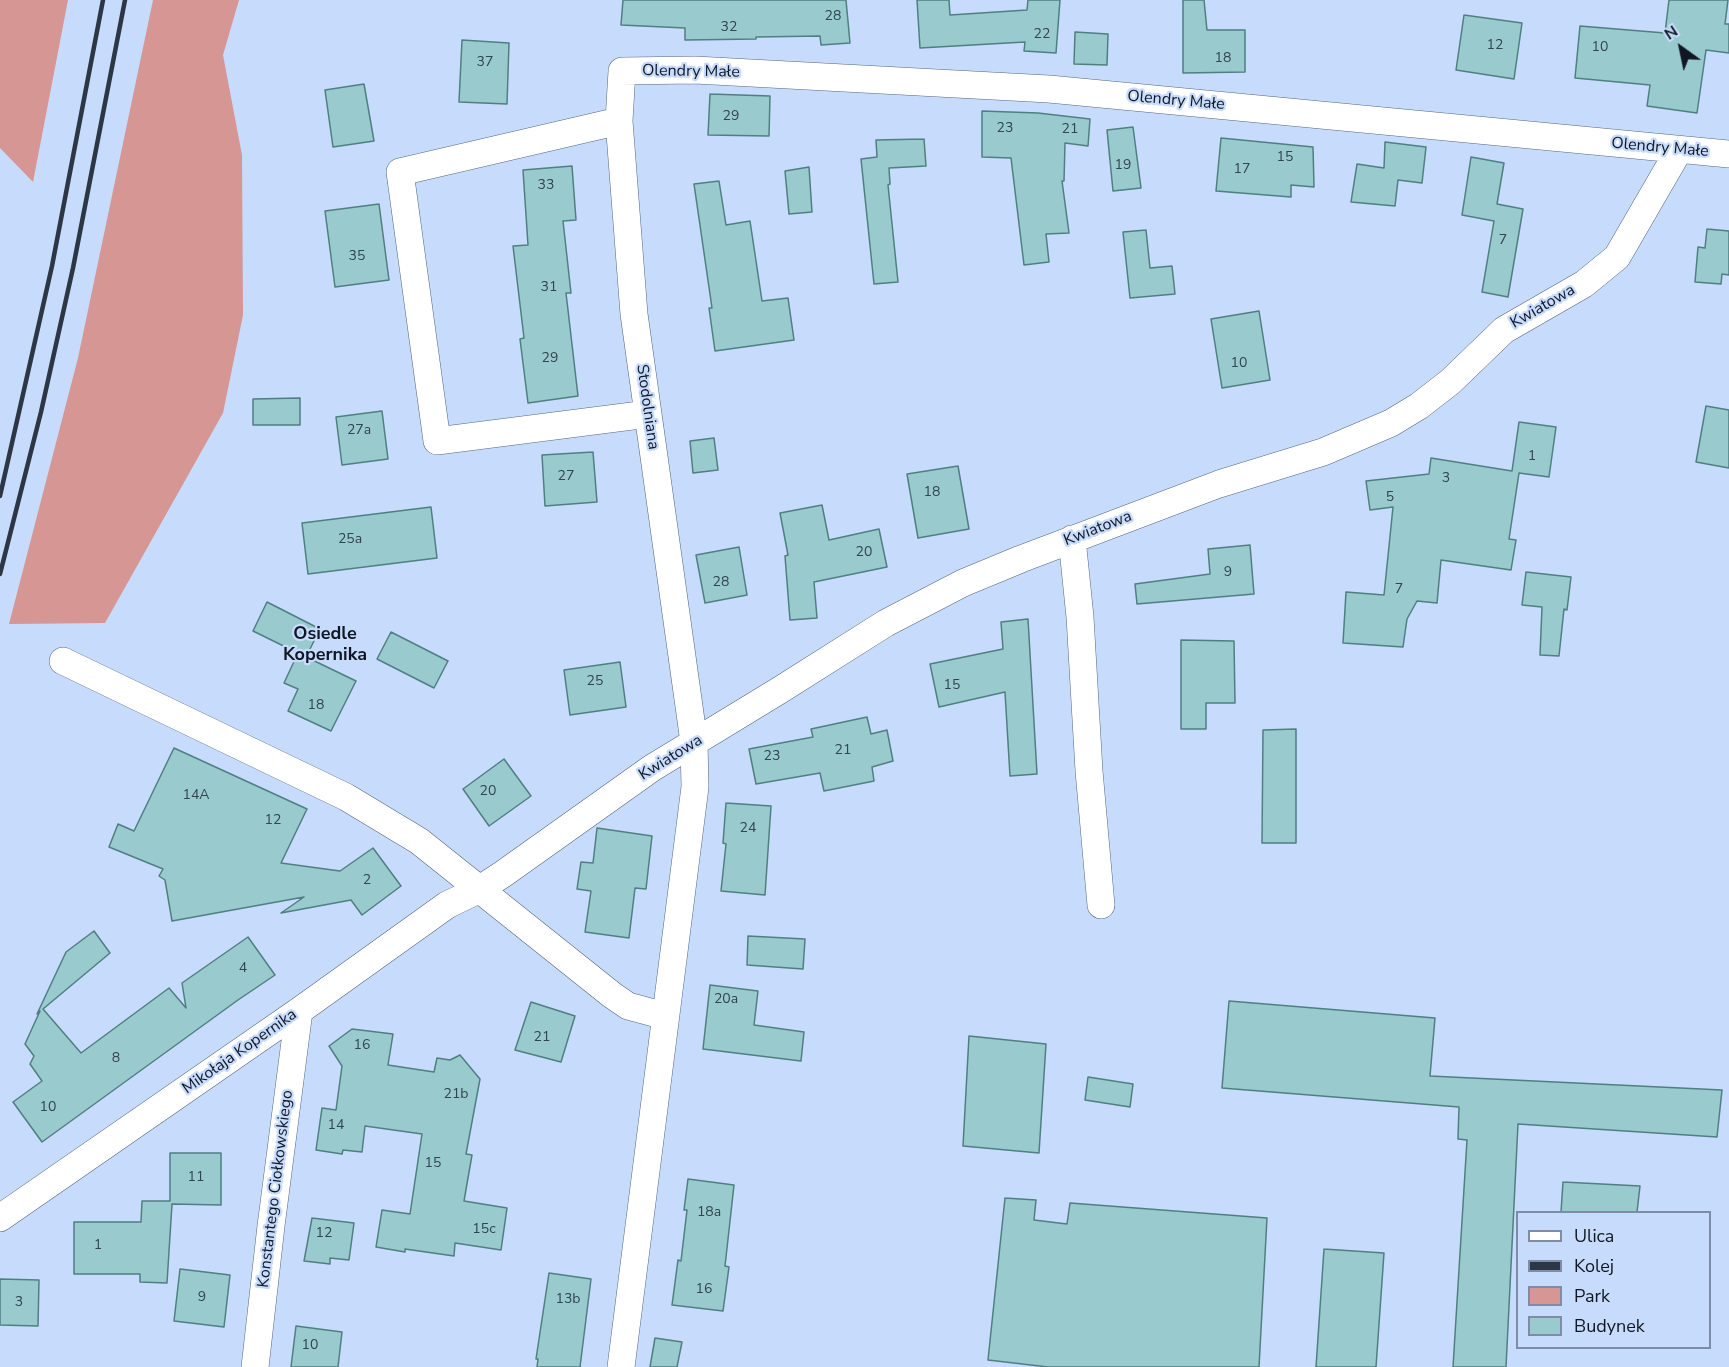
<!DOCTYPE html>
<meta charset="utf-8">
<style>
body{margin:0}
#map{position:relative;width:1729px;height:1367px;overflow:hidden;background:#c7dbfc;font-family:"Nunito Sans",sans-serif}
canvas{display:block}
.legend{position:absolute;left:1516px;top:1211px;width:195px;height:138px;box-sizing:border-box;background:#c7dbfc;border:2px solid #7e8da5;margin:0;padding:8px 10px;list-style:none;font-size:18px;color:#101722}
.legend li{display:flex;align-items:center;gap:12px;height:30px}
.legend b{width:30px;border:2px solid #7e8da5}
.north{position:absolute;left:1651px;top:18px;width:60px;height:60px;-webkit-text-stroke:4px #c7dbfc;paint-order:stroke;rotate:327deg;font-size:16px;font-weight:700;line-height:24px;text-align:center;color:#101722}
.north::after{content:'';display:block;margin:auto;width:21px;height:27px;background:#101722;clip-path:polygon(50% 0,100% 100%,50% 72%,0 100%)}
</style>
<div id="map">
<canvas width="1729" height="1367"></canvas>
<ul class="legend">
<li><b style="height:8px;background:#fff"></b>Ulica</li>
<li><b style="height:8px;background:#2d3645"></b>Kolej</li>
<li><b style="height:16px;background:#d59694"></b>Park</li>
<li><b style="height:16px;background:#99cacd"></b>Budynek</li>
</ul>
<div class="north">N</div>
</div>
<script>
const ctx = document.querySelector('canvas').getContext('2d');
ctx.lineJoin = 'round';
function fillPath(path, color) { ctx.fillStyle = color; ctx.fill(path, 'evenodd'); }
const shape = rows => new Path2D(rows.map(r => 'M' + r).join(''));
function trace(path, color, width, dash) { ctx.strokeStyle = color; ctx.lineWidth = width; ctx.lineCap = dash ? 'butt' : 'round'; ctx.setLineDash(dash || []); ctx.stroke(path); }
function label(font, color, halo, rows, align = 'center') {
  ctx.font = font + ' "Nunito Sans",sans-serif'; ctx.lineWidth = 4.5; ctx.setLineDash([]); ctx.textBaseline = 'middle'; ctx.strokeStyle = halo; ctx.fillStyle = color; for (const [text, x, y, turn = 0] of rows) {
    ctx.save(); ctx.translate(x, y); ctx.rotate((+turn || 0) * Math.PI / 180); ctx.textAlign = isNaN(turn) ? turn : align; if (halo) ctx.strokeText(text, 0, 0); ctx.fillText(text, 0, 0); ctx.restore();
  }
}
fillPath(shape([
 [0,0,68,0,33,182,0,148],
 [153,0,239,0,223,55,242,155,243,315,223,413,105,623,9,624,78,358]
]), '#d59694');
const building = shape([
 [623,0,846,0,850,43,821,45,820,36,756,37,756,39,685,40,685,28,621,25,623,0],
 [917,0,949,0,950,15,1027,10,1028,0,1060,0,1056,53,1024,51,1025,42,920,48,917,0],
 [1183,0,1204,0,1207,30,1245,30,1245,72,1183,73,1183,0],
 [1669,0,1728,0,1725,24,1729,24,1729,53,1706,50,1697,113,1647,106,1650,85,1575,78,1580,26,1665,33,1669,0],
 [1464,15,1522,23,1514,79,1456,70,1464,15],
 [1075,32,1108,34,1107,65,1074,64,1075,32],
 [462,40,509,43,507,104,459,102,462,40],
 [364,84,374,141,333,147,325,90,364,84],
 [710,94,770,96,769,136,708,135,710,94],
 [982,111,1038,113,1090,119,1088,146,1065,143,1064,181,1062,181,1069,233,1046,234,1049,262,1024,265,1011,158,982,157,982,111],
 [1133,127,1141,188,1113,191,1107,130,1133,127],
 [1221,138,1313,147,1314,187,1291,185,1291,197,1216,191,1221,138],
 [924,139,926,166,889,168,890,184,888,185,898,282,874,284,861,159,877,157,876,140,924,139],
 [1385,142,1426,147,1422,183,1398,180,1395,206,1351,202,1357,164,1384,168,1385,142],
 [1471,157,1504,163,1497,204,1523,209,1508,297,1482,292,1494,221,1462,215,1471,157],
 [572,166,576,220,563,221,571,293,566,293,578,396,528,403,520,339,524,338,513,246,528,245,523,170,572,166],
 [809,167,812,212,789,214,785,171,809,167],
 [719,181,726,225,750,221,762,301,788,298,794,340,715,351,709,308,712,308,694,184,719,181],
 [379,204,389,280,335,287,325,211,379,204],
 [1707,229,1729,231,1729,275,1722,274,1721,284,1695,282,1698,247,1705,248,1707,229],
 [1146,230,1150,268,1172,266,1175,294,1130,298,1123,232,1146,230],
 [1259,311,1270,380,1222,388,1211,319,1259,311],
 [300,398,300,425,253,425,253,399,300,398],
 [1706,406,1729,410,1729,468,1696,462,1706,406],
 [382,411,388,459,342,465,336,417,382,411],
 [1519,422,1556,427,1549,477,1519,473,1509,539,1516,540,1511,570,1441,560,1437,603,1417,601,1407,619,1403,647,1343,643,1346,592,1384,595,1393,507,1370,510,1366,481,1429,474,1431,458,1512,471,1519,422],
 [714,438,718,470,693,473,690,441,714,438],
 [593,452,597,502,545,506,542,455,593,452],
 [958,466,969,529,918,538,907,474,958,466],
 [822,505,829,540,879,529,887,567,814,582,817,618,790,620,785,556,788,555,780,513,822,505],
 [431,507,437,558,308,574,302,523,431,507],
 [1250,545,1254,594,1137,604,1135,584,1210,574,1208,549,1250,545],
 [739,547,747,595,705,603,696,555,739,547],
 [1526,572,1571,577,1567,610,1564,609,1559,656,1540,655,1542,607,1522,605,1526,572],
 [267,602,320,629,306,657,253,631,267,602],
 [1028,619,1037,774,1010,776,1005,692,939,707,930,664,1003,649,1001,622,1028,619],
 [391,632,448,661,434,688,377,659,391,632],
 [1181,640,1234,641,1235,703,1206,703,1206,729,1181,729,1181,640],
 [298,653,356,681,331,731,288,711,298,689,284,683,298,653],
 [620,662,626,707,570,715,564,670,620,662],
 [867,717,871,734,887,730,893,761,872,767,874,781,824,791,820,773,756,784,749,749,813,737,811,729,867,717],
 [1296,729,1296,843,1262,843,1263,730,1296,729],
 [174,748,307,809,281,863,340,871,373,848,401,886,362,915,351,900,281,913,304,897,172,921,165,880,159,876,163,869,109,847,118,824,134,831,174,748],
 [504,759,531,796,489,826,463,789,504,759],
 [726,803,771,806,765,895,721,891,726,844,723,843,726,803],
 [597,828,652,836,646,889,635,888,629,938,585,932,591,891,577,889,581,862,593,863,597,828],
 [94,931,110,953,43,1009,81,1053,169,988,186,1008,182,983,248,937,275,975,238,1000,42,1142,13,1102,42,1081,30,1064,34,1056,25,1044,40,1011,37,1014,66,952,94,931],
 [748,936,805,939,803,969,747,965,748,936],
 [710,985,758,991,754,1025,804,1032,801,1061,703,1049,710,985],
 [1229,1001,1435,1018,1430,1076,1722,1090,1717,1137,1518,1124,1506,1367,1453,1367,1467,1140,1458,1139,1459,1107,1222,1088,1229,1001],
 [531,1002,575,1016,561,1062,515,1050,531,1002],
 [352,1029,393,1034,388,1065,434,1072,437,1058,450,1060,460,1055,480,1079,466,1154,472,1155,464,1201,507,1208,501,1250,455,1243,454,1256,405,1249,405,1252,376,1247,382,1210,410,1214,422,1134,365,1126,362,1152,343,1150,342,1154,316,1150,322,1108,336,1110,342,1066,329,1046,352,1029],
 [969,1036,1046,1044,1039,1153,963,1146,969,1036],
 [1088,1077,1133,1084,1130,1107,1085,1100,1088,1077],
 [170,1153,221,1153,221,1205,172,1204,167,1283,140,1282,140,1274,74,1274,74,1222,141,1222,142,1201,170,1201,170,1153],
 [688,1179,734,1185,725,1266,729,1267,723,1311,672,1305,678,1260,681,1261,687,1210,684,1210,688,1179],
 [1563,1182,1640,1186,1637,1212,1561,1212,1563,1182],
 [1005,1198,1036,1200,1034,1220,1067,1224,1070,1203,1267,1218,1259,1367,1048,1367,988,1360,1005,1198],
 [312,1218,354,1223,349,1260,330,1258,330,1264,304,1261,312,1218],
 [1324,1249,1384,1253,1376,1367,1316,1367,1324,1249],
 [180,1269,230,1275,224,1327,174,1321,180,1269],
 [549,1273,591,1279,580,1367,537,1367,538,1359,536,1359,549,1273],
 [0,1279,39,1280,38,1326,0,1325,0,1279],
 [296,1326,342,1332,338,1367,291,1367,296,1326],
 [655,1338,682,1342,677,1367,650,1367,655,1338]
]);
fillPath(building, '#99cacd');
trace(building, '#507f82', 1.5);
const street = shape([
 [619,121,400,172,437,441,648,414],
 [1072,539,1080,617,1089,771,1101,905],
 [63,661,346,797,419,841,612,995,628,1006,665,1016],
 [0,1218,299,1011,447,905,480,889,503,874,652,768,780,690,886,623,963,583,1021,559,1219,484,1323,452,1391,423,1419,406,1450,382,1504,330,1584,284,1617,257,1679,150],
 [255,1367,271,1226,299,1011],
 [621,1367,695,787,694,742,634,314,619,121,622,71,695,70,1049,89,1729,154]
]);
trace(street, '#546683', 28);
trace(street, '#fff', 27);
trace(shape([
 [0,496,52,266,103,0],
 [0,574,41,412,73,268,125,0]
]), '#2d3645', 4.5);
label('14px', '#32444d', null, [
 ["28",833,17],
 ["32",729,28],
 ["22",1042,35],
 ["12",1495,46],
 ["10",1600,48],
 ["18",1223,59],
 ["37",485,63],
 ["29",731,117],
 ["23",1005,129],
 ["21",1070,130],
 ["15",1285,158],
 ["19",1123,166],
 ["17",1242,170],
 ["33",546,186],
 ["7",1503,241],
 ["35",357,257],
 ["31",549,288],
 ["29",550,359],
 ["10",1239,364],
 ["27a",359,431],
 ["1",1532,457],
 ["27",566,477],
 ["3",1446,479],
 ["18",932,493],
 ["5",1390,498],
 ["25a",350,540],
 ["20",864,553],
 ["9",1228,573],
 ["28",721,583],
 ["7",1399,590],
 ["25",595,682],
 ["15",952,686],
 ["18",316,706],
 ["21",843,751],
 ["23",772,757],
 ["20",488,792],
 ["14A",196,796],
 ["12",273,821],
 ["24",748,829],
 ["2",367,881],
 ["4",243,969],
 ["20a",726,1000],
 ["21",542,1038],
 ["16",362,1046],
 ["8",116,1059],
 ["21b",456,1095],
 ["10",48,1108],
 ["14",336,1126],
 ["15",433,1164],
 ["11",196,1178],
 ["18a",709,1213],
 ["15c",484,1230],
 ["12",324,1234],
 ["1",98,1246],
 ["16",704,1290],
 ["9",202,1298],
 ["13b",568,1300],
 ["3",19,1303],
 ["10",310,1346]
]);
label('16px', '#101722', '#c7dbfc', [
 ["Olendry Małe",691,72,1],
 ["Olendry Małe",1176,101,5],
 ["Olendry Małe",1660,148,5],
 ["Kwiatowa",1543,307,-30],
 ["Stodolniana",647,407,82],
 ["Kwiatowa",1098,529,-21],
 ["Kwiatowa",671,758,-32],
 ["Mikołaja Kopernika",240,1052,-35],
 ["Konstantego Ciołkowskiego",276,1189,-83]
]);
label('bold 18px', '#101722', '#c7dbfc', [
 ["Osiedle",325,635],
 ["Kopernika",325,656]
]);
</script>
